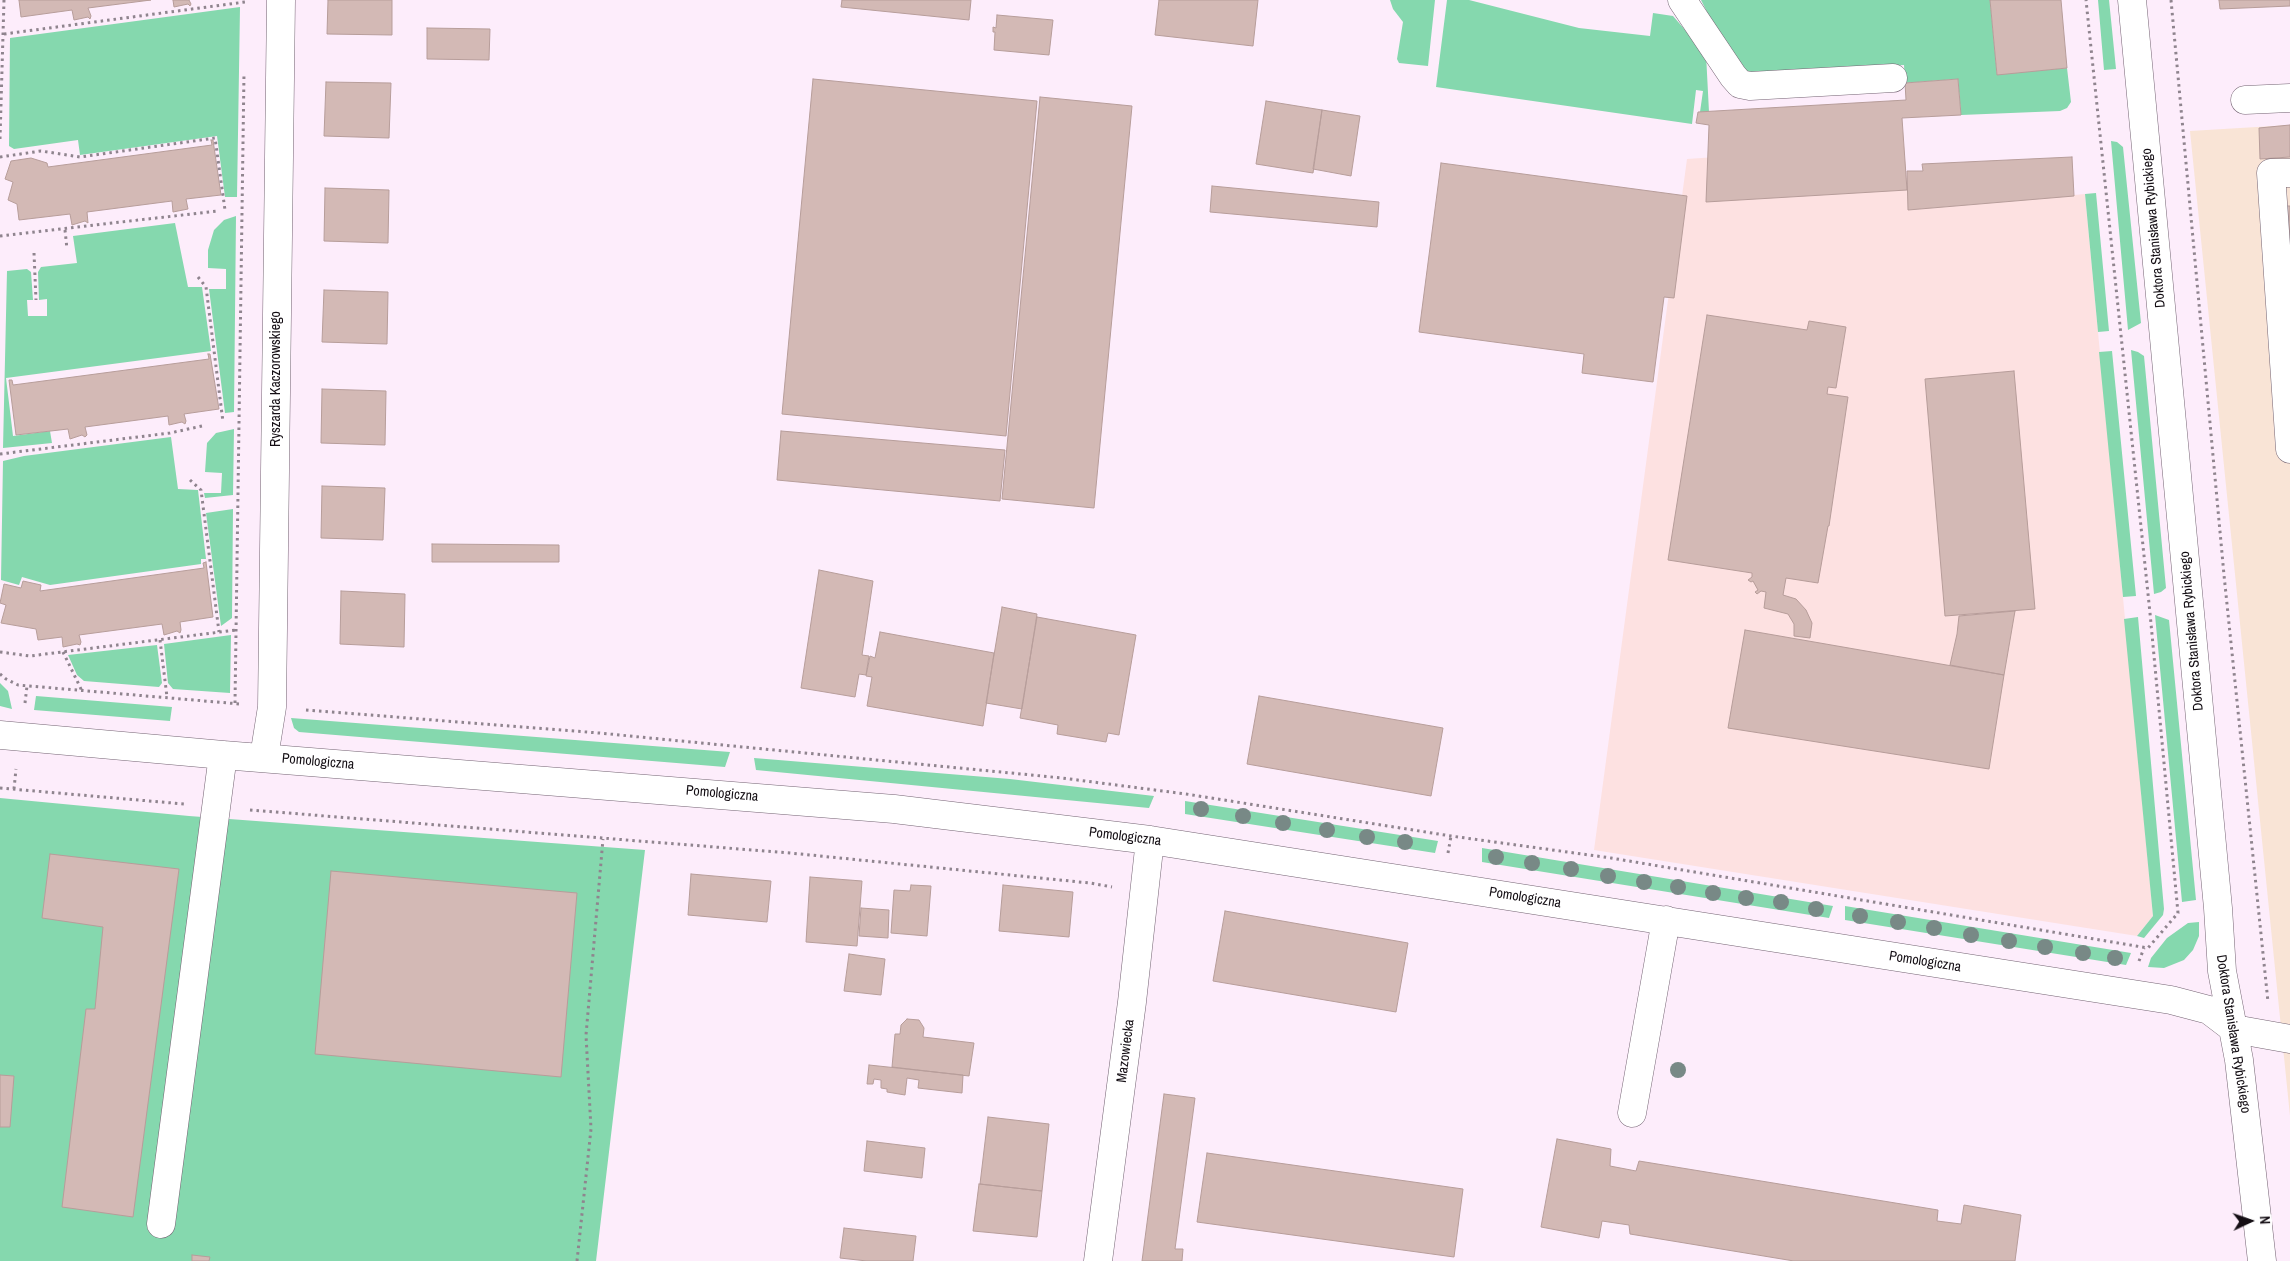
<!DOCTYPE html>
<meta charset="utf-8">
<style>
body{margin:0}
#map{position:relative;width:2290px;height:1261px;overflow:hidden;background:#fdedfb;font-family:"Archivo Narrow",sans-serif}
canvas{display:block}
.north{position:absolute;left:2225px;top:1196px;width:50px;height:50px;-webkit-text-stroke:4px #fff;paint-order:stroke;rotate:87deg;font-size:14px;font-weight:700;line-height:20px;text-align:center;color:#140e14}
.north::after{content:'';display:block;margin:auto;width:18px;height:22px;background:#140e14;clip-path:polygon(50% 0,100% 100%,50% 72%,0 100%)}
</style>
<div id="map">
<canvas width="2290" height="1261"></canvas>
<div class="north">N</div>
</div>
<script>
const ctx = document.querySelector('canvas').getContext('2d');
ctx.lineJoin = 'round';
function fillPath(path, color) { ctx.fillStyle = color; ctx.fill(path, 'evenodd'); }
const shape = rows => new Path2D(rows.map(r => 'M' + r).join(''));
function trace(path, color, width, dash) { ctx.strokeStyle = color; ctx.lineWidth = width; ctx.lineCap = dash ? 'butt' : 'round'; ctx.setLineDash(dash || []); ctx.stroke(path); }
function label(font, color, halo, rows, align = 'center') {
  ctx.font = font + ' "Archivo Narrow",sans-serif'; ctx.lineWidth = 4; ctx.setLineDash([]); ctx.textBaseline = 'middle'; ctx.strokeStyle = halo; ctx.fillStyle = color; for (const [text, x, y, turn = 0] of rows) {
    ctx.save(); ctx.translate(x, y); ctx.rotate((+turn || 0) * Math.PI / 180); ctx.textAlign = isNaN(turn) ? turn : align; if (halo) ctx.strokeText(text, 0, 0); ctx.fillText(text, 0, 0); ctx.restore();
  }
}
fillPath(shape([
 [1904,144,1909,210,2085,194,2153,916,2137,936,1594,850,1687,159]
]), '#fde1e1');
fillPath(shape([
 [2290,125,2290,1116,2190,131]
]), '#f9e4d6');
fillPath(shape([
 [1390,0,1435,0,1428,66,1399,63,1397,59,1403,22,1393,9],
 [1447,0,1469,0,1579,28,1650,36,1653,13,1673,16,1706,54,1709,112,1700,112,1703,91,1696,90,1692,124,1436,87],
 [1701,0,1990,0,1997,74,2067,68,2071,102,2067,108,2060,111,1961,115,1958,79,1905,83,1904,65,1755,73,1743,71,1732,62],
 [2098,0,2109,0,2116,69,2104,70],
 [240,7,237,197,225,197,217,136,80,155,78,140,14,149,9,146,10,38],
 [2111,141,2117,142,2123,147,2141,323,2128,330],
 [2096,193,2109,331,2098,332,2085,194],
 [236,216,234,412,225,413,209,289,226,289,226,269,208,268,208,250,214,230,224,220],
 [175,223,188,287,202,287,211,351,6,378,13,436,50,431,52,443,3,448,7,271,27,269,31,272,33,300,27,300,28,316,47,316,47,299,39,300,38,272,41,267,77,263,73,236],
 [2131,350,2138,352,2144,356,2166,588,2161,592,2154,594],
 [2112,351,2136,596,2123,597,2099,352],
 [234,429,233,495,205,498,204,493,221,493,222,473,205,472,207,443,216,433],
 [171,437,178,489,198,490,206,559,201,559,201,564,50,585,22,577,19,585,1,580,3,461,24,456],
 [233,509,232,618,221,626,206,513],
 [2155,615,2169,620,2196,900,2182,902],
 [2138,617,2164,909,2163,915,2144,938,2137,936,2153,916,2124,619],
 [231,635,230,693,173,689,168,683,164,644],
 [157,645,162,683,159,687,84,681,77,675,68,655],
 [0,683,8,691,12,709,0,706],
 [36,696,172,707,170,721,34,710],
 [291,718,730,752,725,767,299,732,294,728],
 [754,758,1010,779,1154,796,1149,808,756,770],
 [0,798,189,816,645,850,596,1261,0,1261],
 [1185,801,1438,841,1435,853,1185,814],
 [1482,848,1833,906,1829,918,1482,862],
 [1845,906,2131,953,2126,965,1845,920],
 [2199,922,2199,936,2193,950,2184,960,2164,968,2148,967,2151,958,2167,938,2188,923]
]), '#85d8ae');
const building = shape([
 [19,0,151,0,88,8,91,16,90,19,88,17,74,20,72,10,21,17,19,0],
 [173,0,189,0,191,4,190,6,188,4,174,7,173,0],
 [328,0,392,0,392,35,327,34,328,0],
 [842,0,971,0,969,20,841,7,842,0],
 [1159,0,1258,0,1253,46,1155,35,1159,0],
 [1990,0,2061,0,2067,68,1997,75,1990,0],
 [2219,0,2290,0,2290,6,2220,9,2219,0],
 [997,15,1053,20,1049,55,994,50,995,32,993,32,993,27,996,28,997,15],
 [427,28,490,29,489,60,427,59,427,28],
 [813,79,1037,101,1006,436,782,414,813,79],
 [1958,79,1961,115,1902,118,1907,190,1706,202,1709,125,1696,123,1698,112,1906,100,1905,83,1958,79],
 [326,82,391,83,389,138,324,136,326,82],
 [1040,97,1132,106,1094,508,1002,499,1040,97],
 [1266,101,1322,110,1313,173,1256,164,1266,101],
 [1322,110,1360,116,1351,176,1313,169,1322,110],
 [2290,125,2290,157,2260,159,2259,128,2290,125],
 [211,140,213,140,221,195,186,199,188,209,173,212,172,201,87,212,88,223,85,221,72,225,70,214,19,220,17,204,8,200,13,182,5,179,11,161,31,158,47,163,48,167,212,145,211,140],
 [2072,157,2074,196,1908,210,1907,171,1923,171,1922,164,2072,157],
 [1441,163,1687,196,1674,298,1664,297,1653,382,1582,373,1584,354,1419,332,1441,163],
 [1212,186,1379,202,1377,227,1210,212,1212,186],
 [325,188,389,190,388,243,324,241,325,188],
 [2287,206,2290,206,2290,264,2287,206],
 [324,290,388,292,387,344,322,342,324,290],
 [1707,315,1807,330,1809,321,1846,327,1836,388,1828,387,1827,394,1848,397,1829,526,1828,526,1818,583,1786,578,1783,595,1796,599,1806,610,1812,623,1810,638,1794,636,1794,624,1788,614,1764,608,1766,592,1761,591,1757,594,1755,592,1758,590,1753,581,1751,582,1748,580,1752,577,1752,573,1668,560,1707,315],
 [208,354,210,354,219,409,184,414,186,421,185,424,182,422,169,425,168,416,85,427,87,435,85,437,82,435,70,439,68,429,16,435,9,380,12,380,13,385,209,359,208,354],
 [2014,371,2035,609,1945,616,1925,379,2014,371],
 [322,389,386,391,385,445,321,443,322,389],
 [781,431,1005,450,1000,501,777,480,781,431],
 [322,486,385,488,383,540,321,538,322,486],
 [432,544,559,545,559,562,432,562,432,544],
 [206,562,213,617,180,622,181,630,180,633,177,631,164,635,162,624,79,635,81,642,80,645,77,644,63,647,62,637,38,640,36,629,1,623,6,605,0,603,4,584,21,588,23,581,41,585,40,591,204,568,203,563,206,562],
 [819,570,873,581,862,655,869,656,866,675,859,674,855,697,801,688,819,570],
 [341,591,405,594,404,647,340,644,341,591],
 [1002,607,1037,614,1022,709,986,703,1002,607],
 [2015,611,2004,675,1950,665,1957,634,1959,616,2015,611],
 [1037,617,1136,635,1119,735,1108,733,1106,742,1057,734,1058,725,1020,718,1037,617],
 [1745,630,2004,675,1989,769,1728,728,1745,630],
 [880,632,994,653,983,726,867,706,872,677,866,676,870,656,875,658,880,632],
 [1259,696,1443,728,1431,796,1247,764,1259,696],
 [50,854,179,869,133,1217,62,1207,86,1009,95,1009,103,927,42,918,50,854],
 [331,871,577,893,561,1077,315,1054,331,871],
 [691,874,771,881,767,922,688,915,691,874],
 [810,877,862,881,857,946,806,942,810,877],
 [911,885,931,886,927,936,891,933,894,890,910,891,911,885],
 [1003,885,1073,892,1069,937,999,931,1003,885],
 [861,908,889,910,888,938,859,936,861,908],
 [1225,911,1408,943,1396,1012,1213,981,1225,911],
 [849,954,885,959,881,995,844,991,849,954],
 [907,1019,919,1020,924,1028,923,1037,974,1043,969,1076,892,1067,895,1034,900,1034,901,1025,907,1019],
 [869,1065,963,1075,962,1093,918,1088,919,1080,907,1078,905,1095,887,1092,887,1089,881,1088,881,1080,874,1079,873,1084,867,1084,869,1065],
 [0,1075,14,1076,10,1127,0,1127,0,1075],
 [1164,1094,1195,1098,1175,1249,1183,1249,1182,1261,1142,1261,1164,1094],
 [988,1117,1049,1124,1042,1191,980,1184,988,1117],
 [1557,1139,1611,1149,1610,1166,1636,1171,1639,1161,1938,1210,1937,1221,1961,1224,1964,1205,2021,1215,2015,1261,1794,1261,1630,1234,1629,1225,1602,1221,1599,1238,1541,1227,1557,1139],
 [867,1141,925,1148,922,1178,864,1171,867,1141],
 [1207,1153,1463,1189,1454,1257,1197,1222,1207,1153],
 [979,1184,1042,1191,1037,1237,973,1231,979,1184],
 [844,1228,916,1236,913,1261,867,1261,840,1258,844,1228],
 [192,1255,210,1257,209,1261,192,1261,192,1255]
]);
fillPath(building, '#d3b9b5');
trace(building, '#b79d9a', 1);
const minor = shape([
 [1682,0,1733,76,1740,84,1750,86,1893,78],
 [2132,0,2218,908,2222,971,2239,1060,2262,1261],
 [2245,100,2290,98],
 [2290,449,2271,173,2290,173],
 [0,735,223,755,894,809,1150,840,2171,1000,2209,1010,2234,1029,2290,1039],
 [264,757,272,707,281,0],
 [1632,1113,1666,920],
 [161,1224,223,755],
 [1098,1261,1132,1002,1150,840]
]);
trace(minor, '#746473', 29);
trace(shape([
 [2171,0,2224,575,2268,1002],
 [4,34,245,2],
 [0,139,4,0],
 [0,157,41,151,80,157,215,138,225,210],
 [65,230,67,249],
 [0,236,217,211],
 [34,253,36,300],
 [198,277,206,287,223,422],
 [0,454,170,433,202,426],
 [190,480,201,490,219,632],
 [160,640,167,697],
 [0,652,30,656,236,630],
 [63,652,82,691],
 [0,674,6,679,18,685,240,704],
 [25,703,27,686],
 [235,703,244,73],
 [306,710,599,733,1062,778,1186,794,1451,836,1611,858,2148,948,2178,913,2150,613,2086,0],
 [0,788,184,804],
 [14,789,16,769],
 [250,810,790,853,1090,883,1112,887],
 [1448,853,1451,836],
 [2139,961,2144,948],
 [577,1261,591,1129,586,1035,603,839]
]), '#8f848e', 3, [2.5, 4]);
trace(minor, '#fff', 28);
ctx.fillStyle = '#788986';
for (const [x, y] of [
 [1201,809],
 [1243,816],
 [1283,823],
 [1327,830],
 [1367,837],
 [1405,842],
 [1496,857],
 [1532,863],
 [1571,869],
 [1608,876],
 [1644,882],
 [1678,887],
 [1713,893],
 [1746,898],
 [1781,902],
 [1816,909],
 [1860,916],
 [1898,922],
 [1934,928],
 [1971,935],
 [2009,941],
 [2045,947],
 [2083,953],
 [2115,958],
 [1678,1070]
]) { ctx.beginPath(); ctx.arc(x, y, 8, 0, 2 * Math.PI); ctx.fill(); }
label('14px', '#140e14', '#fff', [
 ["Doktora Stanisława Rybickiego",2154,228,-95],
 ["Ryszarda Kaczorowskiego",276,379,-90],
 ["Doktora Stanisława Rybickiego",2192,631,-95],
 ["Pomologiczna",318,762,5],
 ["Pomologiczna",722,794,5],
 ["Pomologiczna",1125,837,7],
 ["Pomologiczna",1525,898,9],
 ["Pomologiczna",1925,962,9],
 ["Doktora Stanisława Rybickiego",2233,1034,81],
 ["Mazowiecka",1126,1051,-83]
]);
</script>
